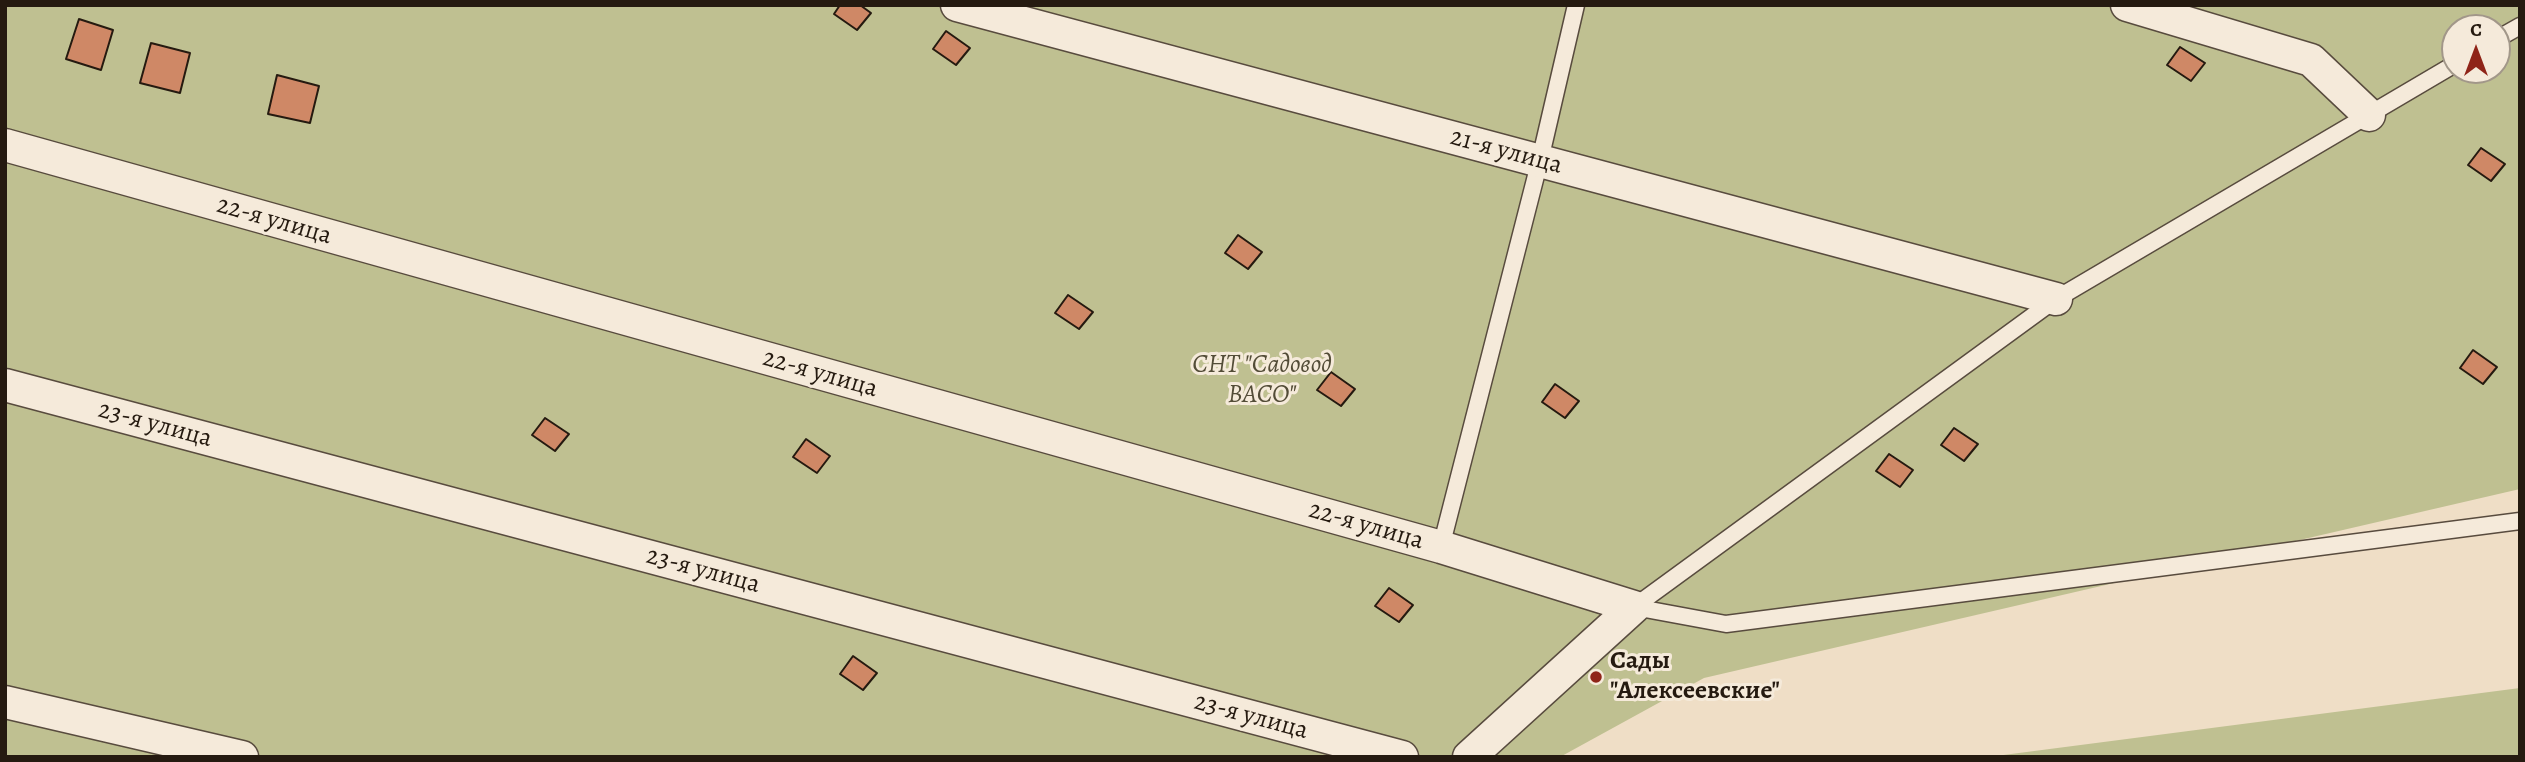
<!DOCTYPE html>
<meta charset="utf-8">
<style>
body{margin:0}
#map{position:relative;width:2525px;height:762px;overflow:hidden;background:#efdec6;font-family:Alegreya,serif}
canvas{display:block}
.frame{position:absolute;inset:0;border:7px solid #251a10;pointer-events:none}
.north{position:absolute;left:2441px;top:14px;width:70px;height:70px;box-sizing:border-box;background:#f5eada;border:2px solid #a29789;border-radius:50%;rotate:0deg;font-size:19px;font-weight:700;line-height:28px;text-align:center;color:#251a10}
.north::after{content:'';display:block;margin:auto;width:24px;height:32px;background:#8f2418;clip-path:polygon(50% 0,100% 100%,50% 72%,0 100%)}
</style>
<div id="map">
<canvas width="2525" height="762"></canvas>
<div class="frame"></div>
<div class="north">С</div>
</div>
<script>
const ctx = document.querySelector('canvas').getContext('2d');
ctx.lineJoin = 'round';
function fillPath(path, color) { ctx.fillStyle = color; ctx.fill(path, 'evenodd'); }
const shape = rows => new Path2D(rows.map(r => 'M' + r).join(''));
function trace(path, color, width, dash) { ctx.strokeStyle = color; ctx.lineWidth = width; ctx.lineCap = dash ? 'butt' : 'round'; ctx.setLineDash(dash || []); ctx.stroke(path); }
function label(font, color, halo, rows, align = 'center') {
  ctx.font = font + ' Alegreya,serif'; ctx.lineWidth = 6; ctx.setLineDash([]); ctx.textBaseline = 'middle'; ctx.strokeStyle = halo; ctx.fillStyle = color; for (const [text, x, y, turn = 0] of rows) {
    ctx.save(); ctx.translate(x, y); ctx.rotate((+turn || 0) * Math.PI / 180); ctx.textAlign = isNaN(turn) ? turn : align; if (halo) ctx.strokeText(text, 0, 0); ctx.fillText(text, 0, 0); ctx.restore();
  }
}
fillPath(shape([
 [5,5,2520,5,2520,489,1704,678,1560,757,5,757],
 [2455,28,2497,28,2497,70,2455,70],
 [2520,688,2520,757,1988,757]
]), '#bfc091');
const building = shape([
 [840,5,860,5,871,13,857,30,834,14,840,5],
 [79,19,113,30,101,70,66,59,79,19],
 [946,31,970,48,956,65,933,49,946,31],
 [151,43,190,53,180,93,140,83,151,43],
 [2180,47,2205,63,2191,81,2167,65,2180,47],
 [277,75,319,86,310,123,268,114,277,75],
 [2481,148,2505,164,2491,181,2468,165,2481,148],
 [1238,235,1262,252,1248,269,1225,253,1238,235],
 [1068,295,1093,312,1079,329,1055,313,1068,295],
 [2473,350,2497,367,2483,384,2460,368,2473,350],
 [1331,372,1355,389,1341,406,1317,390,1331,372],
 [1555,384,1579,401,1565,418,1542,402,1555,384],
 [545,418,569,434,555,451,532,435,545,418],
 [1954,428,1978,444,1964,461,1941,445,1954,428],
 [806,439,830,456,817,473,793,457,806,439],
 [1889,454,1913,470,1900,487,1876,471,1889,454],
 [1389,588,1413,605,1399,622,1375,606,1389,588],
 [853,656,877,673,863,690,840,674,853,656]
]);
fillPath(building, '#cf8866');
trace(building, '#251a10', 2);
const service = shape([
 [2497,39,2520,26],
 [1441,547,1540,160,1576,5],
 [1634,607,2056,299,2455,64],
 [1634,607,1726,624,2520,521]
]);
const minor = shape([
 [957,5,2056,299],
 [2127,5,2311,60,2369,115],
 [5,145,1441,547,1634,607],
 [5,385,1402,757],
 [5,702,242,757],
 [1469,757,1634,607]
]);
trace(service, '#584b3e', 19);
trace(minor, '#584b3e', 35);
trace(service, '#f5eada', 16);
trace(minor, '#f5eada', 32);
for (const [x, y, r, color] of [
 [1596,677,7,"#8f2418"]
]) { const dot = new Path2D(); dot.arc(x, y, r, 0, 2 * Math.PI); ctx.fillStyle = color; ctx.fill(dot); trace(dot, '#f5eada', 2.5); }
label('26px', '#251a10', '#f5eada', [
 ["21-я улица",1506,152,15],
 ["22-я улица",274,221,16],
 ["22-я улица",820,374,16],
 ["23-я улица",155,425,15],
 ["22-я улица",1366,526,16],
 ["23-я улица",703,571,15],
 ["23-я улица",1251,717,15]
]);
label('italic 26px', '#534c37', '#f5eada', [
 ["СНТ \"Садовод",1262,366],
 ["ВАСО\"",1262,396]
]);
label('bold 26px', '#251a10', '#f5eada', [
 ["Сады",1610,662],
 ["\"Алексеевские\"",1610,692]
], 'left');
</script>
